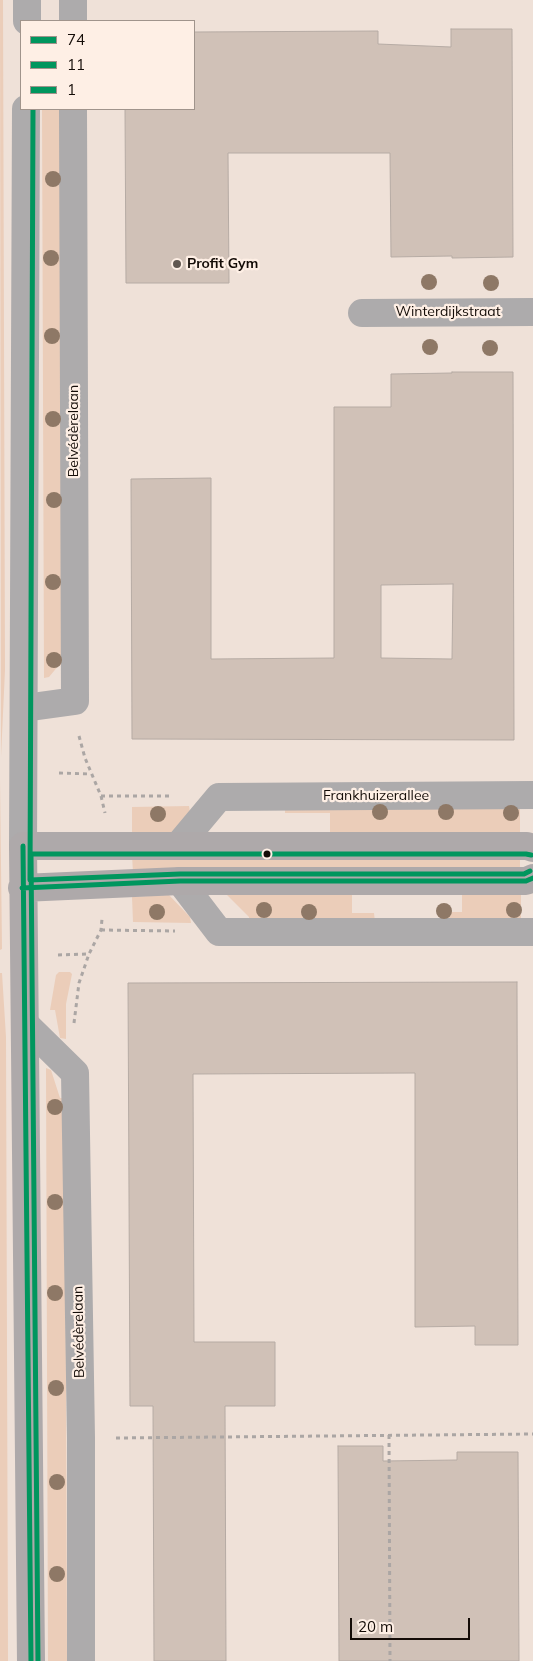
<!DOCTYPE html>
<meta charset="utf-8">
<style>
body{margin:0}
#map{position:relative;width:533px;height:1661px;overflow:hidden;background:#efe1d8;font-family:Mulish,sans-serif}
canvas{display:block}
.legend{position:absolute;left:20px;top:20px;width:175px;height:90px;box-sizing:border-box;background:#feefe5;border:1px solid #a0948c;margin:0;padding:6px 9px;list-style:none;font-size:15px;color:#140c07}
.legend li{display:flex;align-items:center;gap:10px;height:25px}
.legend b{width:25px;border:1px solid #a0948c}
.scale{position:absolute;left:350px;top:1618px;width:120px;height:22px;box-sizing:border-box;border:2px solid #140c07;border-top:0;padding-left:6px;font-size:15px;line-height:18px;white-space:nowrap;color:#140c07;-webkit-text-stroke:4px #feefe5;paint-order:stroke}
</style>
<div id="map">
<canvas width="533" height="1661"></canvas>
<ul class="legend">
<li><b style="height:6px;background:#00965e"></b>74</li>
<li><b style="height:6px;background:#00965e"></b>11</li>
<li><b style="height:6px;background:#00965e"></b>1</li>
</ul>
<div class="scale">20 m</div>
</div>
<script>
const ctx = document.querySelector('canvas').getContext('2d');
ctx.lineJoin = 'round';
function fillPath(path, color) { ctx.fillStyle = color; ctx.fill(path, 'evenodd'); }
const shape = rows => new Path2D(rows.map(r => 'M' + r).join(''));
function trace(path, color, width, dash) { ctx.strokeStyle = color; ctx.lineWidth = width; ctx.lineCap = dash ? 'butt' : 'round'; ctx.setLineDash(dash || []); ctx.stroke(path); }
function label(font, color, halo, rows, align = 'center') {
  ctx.font = font + ' Mulish,sans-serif'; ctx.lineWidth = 4.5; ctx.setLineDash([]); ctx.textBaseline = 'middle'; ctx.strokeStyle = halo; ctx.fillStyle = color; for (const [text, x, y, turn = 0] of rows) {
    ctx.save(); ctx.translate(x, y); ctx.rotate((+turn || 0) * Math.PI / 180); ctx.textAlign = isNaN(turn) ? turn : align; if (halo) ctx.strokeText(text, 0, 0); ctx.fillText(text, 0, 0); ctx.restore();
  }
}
fillPath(shape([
 [0,0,3,0,5,670,1,757],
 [42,109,62,109,64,665,59,665,49,677,44,678],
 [0,779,2,949,0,950],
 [520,805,520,836,330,836,330,813,285,813,285,806],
 [189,806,190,812,173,837,132,834,132,807],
 [520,854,520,871,133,873,132,855],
 [521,889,521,921,440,921,440,906,450,906,449,912,462,912,462,890],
 [227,890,352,890,352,913,374,913,375,922,249,922,249,917,227,895],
 [169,895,190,917,191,923,133,922,132,897],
 [59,972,70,972,72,974,66,1004,66,1039,60,1038,55,1010,50,1010,56,975],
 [0,973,2,973,6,1037,8,1661,0,1661],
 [46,1068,51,1070,60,1098,65,1098,67,1661,48,1661]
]), '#ebcdb9');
const building = shape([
 [451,29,512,29,513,257,452,258,452,256,391,257,390,153,228,153,229,283,126,283,125,109,194,109,194,32,378,31,378,44,451,47,451,29],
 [452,372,513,372,514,740,132,739,131,479,211,478,211,659,334,658,334,407,391,407,391,374,452,373,452,372],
 [453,584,452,659,381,658,381,585,453,584],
 [517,982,518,1345,475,1345,475,1326,415,1327,415,1073,193,1074,194,1342,275,1342,275,1406,225,1406,226,1661,154,1661,153,1406,130,1406,128,983,517,982],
 [338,1446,383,1446,383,1461,457,1460,457,1452,518,1452,519,1661,339,1661,338,1446]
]);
fillPath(building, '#d0c1b7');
trace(building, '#b6aba4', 1);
trace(shape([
 [79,736,85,758,101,796,105,813],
 [59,773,91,774],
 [101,796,173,796],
 [101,930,175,931],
 [58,955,89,954],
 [74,1023,79,983,89,954,101,930,102,919],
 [389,1435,390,1661],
 [116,1438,533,1434]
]), '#aba6a4', 3, [4, 4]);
trace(shape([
 [73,0,73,21],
 [362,313,533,312],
 [24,708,75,701,73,109],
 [178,846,219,797,533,795],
 [180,881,219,932,533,932],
 [25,1024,75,1073,81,1438,81,1661]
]), '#adabac', 28);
trace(shape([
 [27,21,27,0],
 [23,846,26,109]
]), '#adabac', 28);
trace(shape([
 [22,888,180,881,526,881,533,878],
 [31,1661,23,846,527,846,533,848]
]), '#aea9aa', 28);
trace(shape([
 [23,846,31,1661],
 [22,888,180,881,526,881,533,878]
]), '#00965e', 5);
trace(shape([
 [38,1661,31,854,526,854,531,855]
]), '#00965e', 5);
trace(shape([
 [33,109,30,880,180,874,524,874,530,871]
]), '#00965e', 5);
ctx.fillStyle = '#8e7866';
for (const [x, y] of [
 [53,179],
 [51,258],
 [429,282],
 [491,283],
 [52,336],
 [430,347],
 [490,348],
 [53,419],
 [54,500],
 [53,582],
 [54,660],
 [380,812],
 [446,812],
 [511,813],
 [158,814],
 [264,910],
 [514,910],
 [444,911],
 [157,912],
 [309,912],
 [55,1107],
 [55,1202],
 [55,1293],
 [56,1388],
 [57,1482],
 [57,1574]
]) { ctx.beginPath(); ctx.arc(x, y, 8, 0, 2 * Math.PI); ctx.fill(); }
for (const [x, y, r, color] of [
 [177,264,5,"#615750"],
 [267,854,4.5,"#140c07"]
]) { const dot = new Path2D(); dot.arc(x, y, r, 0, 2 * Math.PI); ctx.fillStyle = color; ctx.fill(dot); trace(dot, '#feefe5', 2); }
label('bold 14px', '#140c07', '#feefe5', [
 ["Profit Gym",187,264]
], 'left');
label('14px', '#140c07', '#feefe5', [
 ["Winterdijkstraat",448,312],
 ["Belvédèrelaan",74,431,-90],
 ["Frankhuizerallee",376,796],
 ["Belvédèrelaan",79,1332,-91]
]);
</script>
